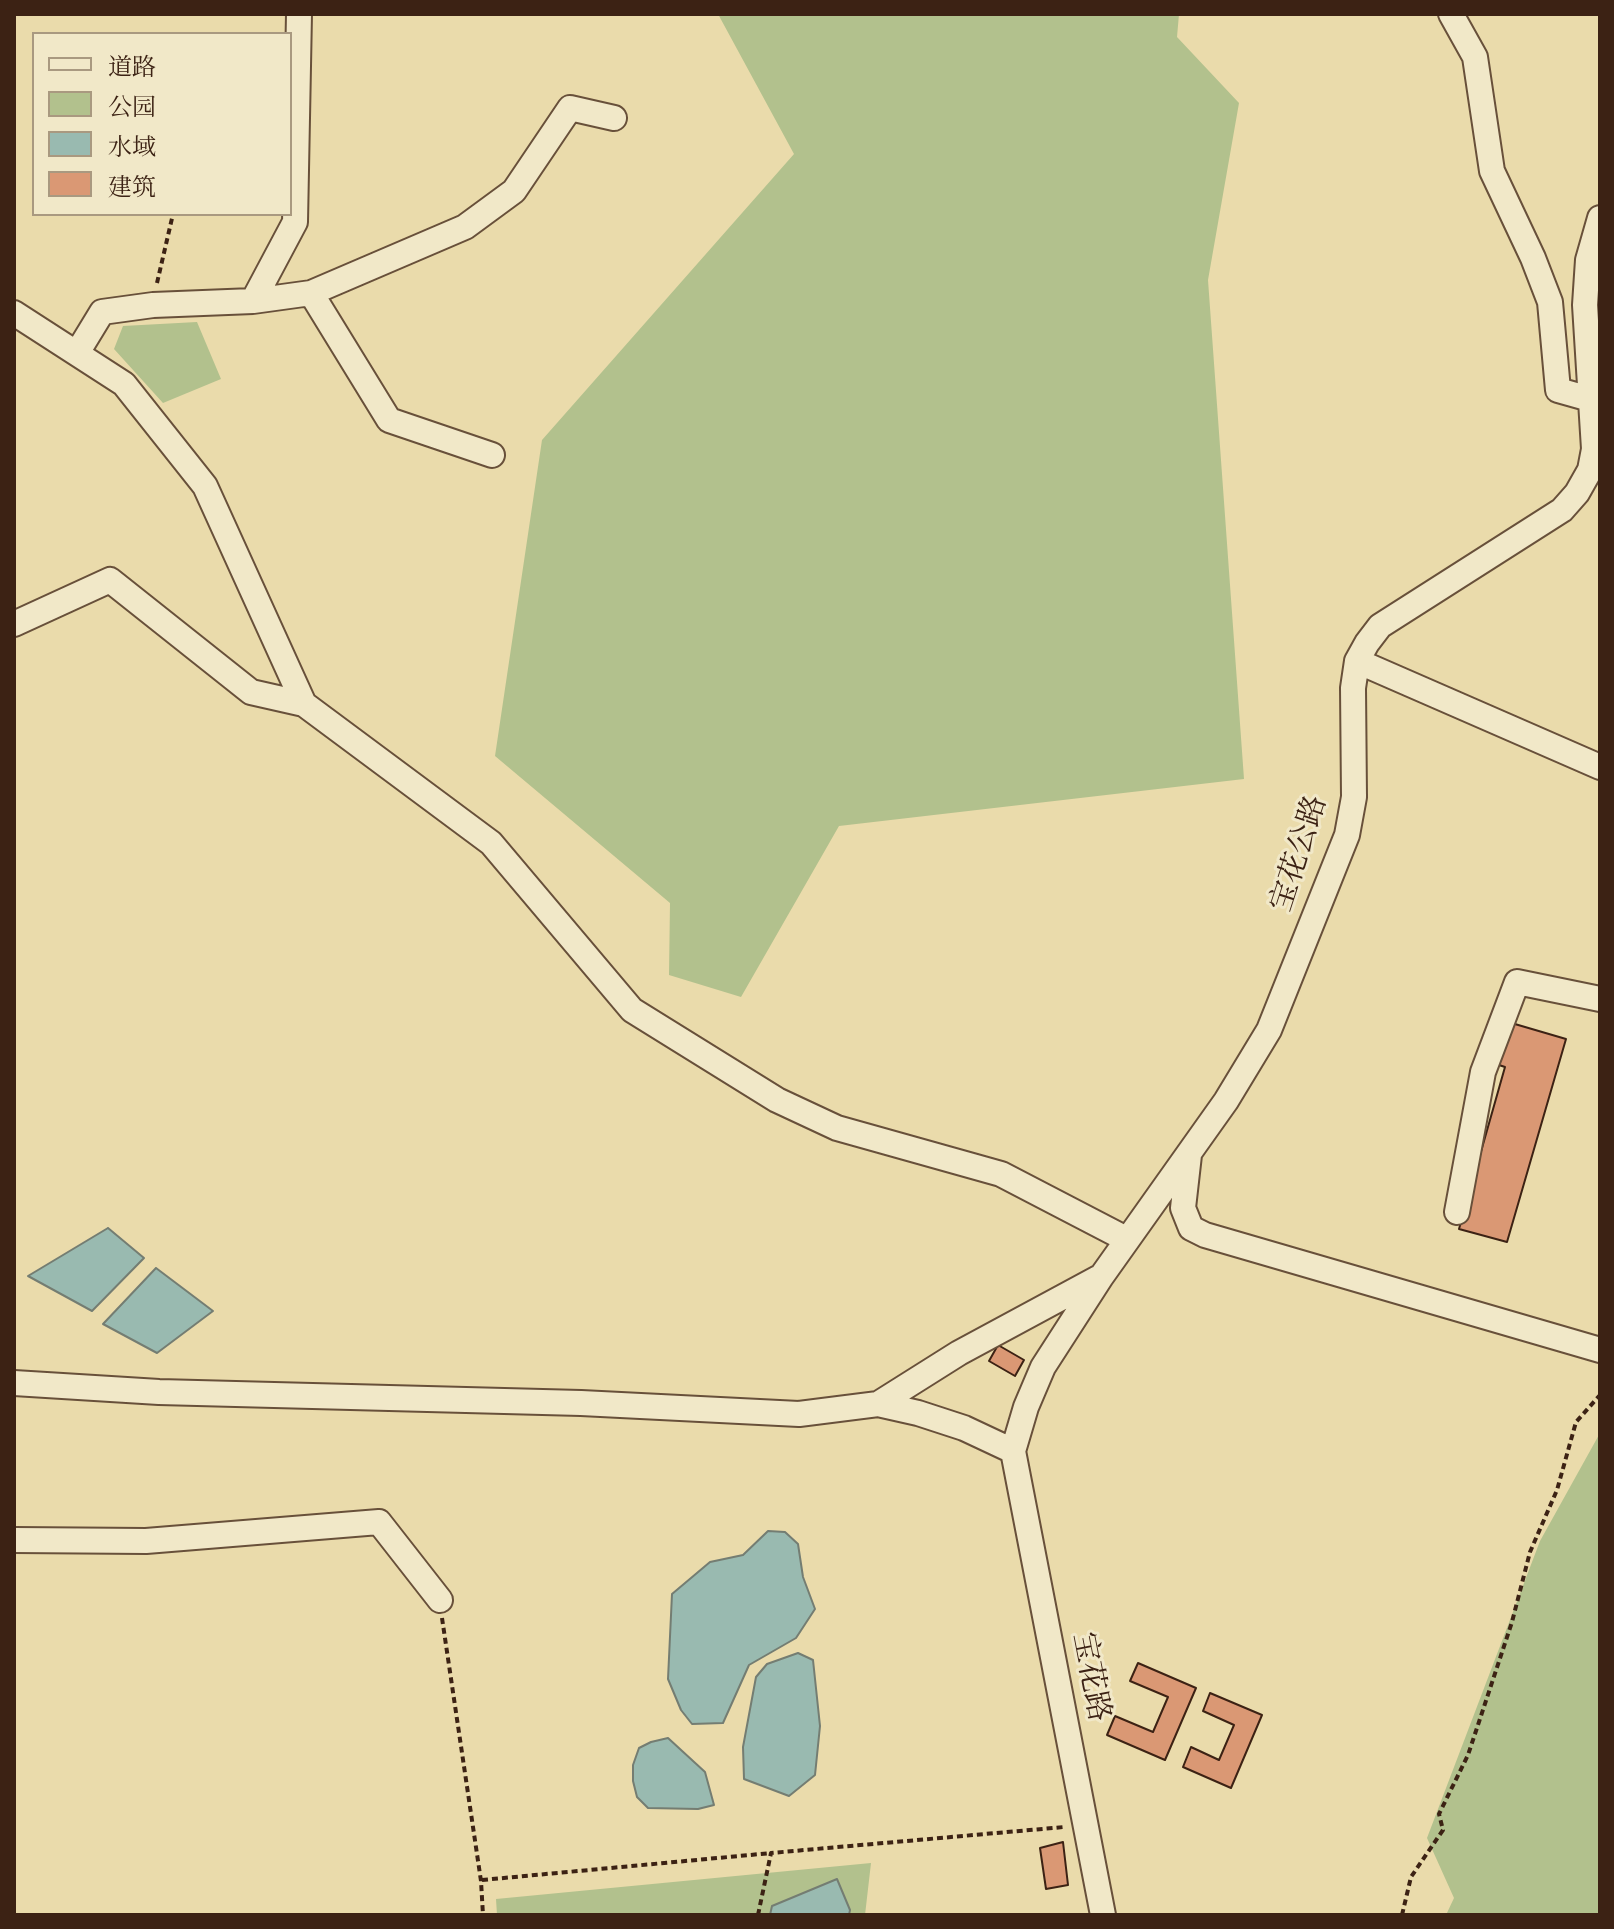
<!DOCTYPE html>
<meta charset="utf-8">
<style>
body{margin:0}
#map{position:relative;width:1614px;height:1929px;overflow:hidden;background:#eadbab;font-family:"IM FELL French Canon","Noto Serif SC",serif}
canvas{display:block}
.frame{position:absolute;inset:0;border:16px solid #3c2214;pointer-events:none}
.legend{position:absolute;left:32px;top:32px;width:260px;height:184px;box-sizing:border-box;background:#f1e8c8;border:2px solid #a99980;margin:0;padding:10px 14px;list-style:none;font-size:24px;color:#3c2214}
.legend li{display:flex;align-items:center;gap:16px;height:40px}
.legend b{width:40px;border:2px solid #a99980}
</style>
<div id="map">
<canvas width="1614" height="1929"></canvas>
<div class="frame"></div>
<ul class="legend">
<li><b style="height:10px;background:#f1e8c8"></b>道路</li>
<li><b style="height:22px;background:#b2c18d"></b>公园</li>
<li><b style="height:22px;background:#99bab0"></b>水域</li>
<li><b style="height:22px;background:#da9874"></b>建筑</li>
</ul>
</div>
<script>
const ctx = document.querySelector('canvas').getContext('2d');
ctx.lineJoin = 'round';
function fillPath(path, color) { ctx.fillStyle = color; ctx.fill(path, 'evenodd'); }
const shape = rows => new Path2D(rows.map(r => 'M' + r).join(''));
function trace(path, color, width, dash) { ctx.strokeStyle = color; ctx.lineWidth = width; ctx.lineCap = dash ? 'butt' : 'round'; ctx.setLineDash(dash || []); ctx.stroke(path); }
function label(font, color, halo, rows, align = 'center') {
  ctx.font = font + ' "IM FELL French Canon","Noto Serif SC",serif'; ctx.lineWidth = 6; ctx.setLineDash([]); ctx.textBaseline = 'middle'; ctx.strokeStyle = halo; ctx.fillStyle = color; for (const [text, x, y, turn = 0] of rows) {
    ctx.save(); ctx.translate(x, y); ctx.rotate((+turn || 0) * Math.PI / 180); ctx.textAlign = isNaN(turn) ? turn : align; if (halo) ctx.strokeText(text, 0, 0); ctx.fillText(text, 0, 0); ctx.restore();
  }
}
fillPath(shape([
 [718,14,1179,14,1177,37,1239,103,1208,280,1244,779,839,826,741,997,669,975,670,903,495,756,542,440,794,154],
 [197,322,221,379,163,403,114,349,123,326],
 [1600,1433,1600,1915,1446,1915,1454,1898,1427,1838,1540,1541],
 [871,1863,865,1915,497,1915,496,1899]
]), '#b2c18d');
const water = shape([
 [108,1228,144,1258,92,1311,28,1276,108,1228],
 [156,1268,213,1311,157,1353,103,1324,156,1268],
 [768,1531,785,1532,798,1544,803,1577,815,1609,796,1638,749,1665,723,1723,692,1724,681,1710,668,1679,672,1594,710,1562,743,1555,768,1531],
 [798,1653,813,1660,820,1726,815,1775,789,1796,744,1779,743,1747,756,1677,767,1664,798,1653],
 [668,1738,705,1772,714,1805,698,1809,648,1808,637,1797,633,1781,633,1765,639,1748,651,1742,668,1738],
 [837,1879,850,1910,849,1915,770,1915,772,1906,837,1879]
]);
fillPath(water, '#99bab0');
trace(water, '#747d72', 2);
const building = shape([
 [1508,1022,1566,1039,1507,1242,1459,1229,1505,1067,1496,1064,1508,1022],
 [998,1345,1024,1360,1015,1376,989,1361,998,1345],
 [1138,1663,1196,1688,1165,1760,1107,1735,1115,1716,1153,1732,1168,1697,1130,1681,1138,1663],
 [1210,1693,1262,1715,1231,1788,1183,1767,1191,1747,1219,1760,1234,1725,1203,1711,1210,1693],
 [1063,1842,1068,1885,1046,1889,1040,1848,1063,1842]
]);
fillPath(building, '#da9874');
trace(building, '#3c2214', 2);
const minor = shape([
 [1451,14,1475,57,1492,171,1533,258,1550,302,1558,390,1590,399],
 [311,293,465,227,514,191,570,108,614,118],
 [253,301,311,293,389,420,492,455],
 [14,313,124,384,205,486,304,704,491,843,632,1010,777,1100,837,1128,1001,1174,1126,1239],
 [77,353,102,312,153,305,253,301,295,222,299,14],
 [14,624,110,580,251,692,304,704],
 [1357,661,1600,767],
 [1189,1155,1183,1208,1191,1228,1205,1235,1600,1350],
 [1457,1212,1483,1072,1517,982,1600,999],
 [14,1383,159,1392,581,1403,799,1414,878,1404,918,1413,964,1428,1013,1451],
 [878,1404,959,1353,1098,1278],
 [14,1540,146,1541,379,1522,440,1600],
 [1103,1915,1013,1451,1026,1407,1043,1367,1101,1277,1226,1101,1269,1030,1347,835,1354,797,1353,688,1357,661,1367,643,1380,626,1562,510,1577,493,1590,470,1594,449,1585,305,1588,260,1600,218]
]);
trace(minor, '#68503a', 28);
trace(shape([
 [157,283,173,214],
 [442,1618,481,1881,483,1915],
 [482,1880,771,1853],
 [758,1915,771,1853,1064,1827],
 [1402,1915,1411,1877,1443,1830,1439,1814,1468,1755,1512,1622,1530,1552,1557,1490,1576,1422,1600,1395]
]), '#3c2214', 4, [6, 4]);
trace(minor, '#f1e8c8', 24);
label('30px', '#3c2214', '#f1e8c8', [
 ["宝花公路",1300,854,-72],
 ["宝花路",1090,1677,79]
]);
</script>
